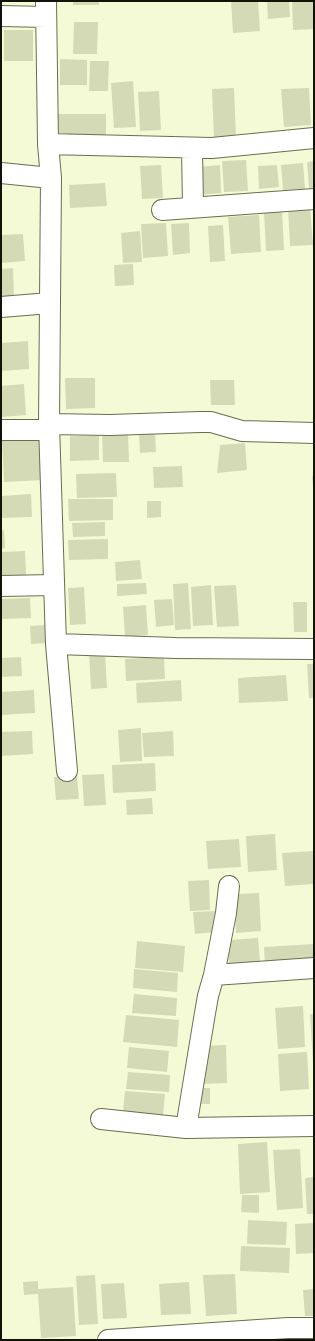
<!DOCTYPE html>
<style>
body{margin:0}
#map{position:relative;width:315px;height:1341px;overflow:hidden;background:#f5fad6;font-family:"Roboto Serif",serif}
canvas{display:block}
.frame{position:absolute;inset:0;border:2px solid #121307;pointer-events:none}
</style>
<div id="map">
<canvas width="315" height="1341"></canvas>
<div class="frame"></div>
</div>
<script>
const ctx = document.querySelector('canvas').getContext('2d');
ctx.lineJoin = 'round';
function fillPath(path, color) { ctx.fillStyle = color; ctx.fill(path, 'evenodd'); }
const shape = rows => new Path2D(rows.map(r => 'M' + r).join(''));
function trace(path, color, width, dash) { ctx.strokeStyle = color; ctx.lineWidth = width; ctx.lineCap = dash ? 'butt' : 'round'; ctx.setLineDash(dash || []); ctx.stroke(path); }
fillPath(shape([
 [73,1,99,1,99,5,73,5],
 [231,1,258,1,260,31,233,33],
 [267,1,289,1,290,17,268,19],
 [292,1,314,1,314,29,293,30],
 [74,22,98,22,97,54,73,54],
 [4,30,33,30,33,61,4,61],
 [60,59,87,60,87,85,60,85],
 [90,61,109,61,108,91,89,91],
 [133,81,136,127,114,128,111,83],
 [234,88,236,137,214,139,212,89],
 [309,88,311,125,284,127,281,89],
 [159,91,161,130,140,131,138,92],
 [54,114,106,114,106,139,54,139],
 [246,160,248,191,224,192,222,161],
 [314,161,314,188,309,188,307,162],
 [303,163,305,189,283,190,281,165],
 [161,165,163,198,142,199,140,166],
 [220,165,221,193,199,195,198,167],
 [277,165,279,187,259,189,258,166],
 [105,183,107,206,70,208,69,185],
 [310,207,313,245,290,246,288,209],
 [282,209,284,250,266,251,264,211],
 [259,215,261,252,231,254,228,217],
 [166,223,168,256,143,258,141,224],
 [189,223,190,253,173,255,171,224],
 [223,225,225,261,210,262,208,226],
 [140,231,142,262,123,263,121,233],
 [23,234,25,261,1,263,1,235],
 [133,264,134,285,115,286,114,265],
 [13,268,14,298,1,299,1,269],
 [28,341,29,369,1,371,1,343],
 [65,378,95,378,95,408,66,409],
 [210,380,234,380,235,405,211,405],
 [24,384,26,415,1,417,1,386],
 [128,433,129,462,103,462,102,434],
 [139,433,155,433,156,452,140,453],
 [70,436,99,436,99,460,70,461],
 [42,439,44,480,4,482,2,441],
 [245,443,247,470,217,473,220,445],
 [182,466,183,487,154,488,153,467],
 [116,473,117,497,77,498,76,474],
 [314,475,314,488,313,488,312,476],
 [31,494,32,517,1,518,1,496],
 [68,499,113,499,113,520,69,521],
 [147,501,161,501,161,517,147,518],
 [105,522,105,536,73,537,72,523],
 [4,530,5,548,1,549,1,531],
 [108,539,108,559,69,560,68,540],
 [25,551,26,575,1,576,1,552],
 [140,560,142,579,116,581,115,562],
 [146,583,147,594,117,596,117,584],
 [188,583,191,629,175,630,173,584],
 [211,585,213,625,193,626,191,587],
 [236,585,239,626,217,627,214,586],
 [84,587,86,624,70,625,68,588],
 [30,598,31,618,2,619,1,599],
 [172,599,174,625,156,627,154,600],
 [293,602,307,602,307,632,294,632],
 [146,605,148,635,125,637,123,607],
 [45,625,47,643,31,644,30,626],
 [89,653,105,653,107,688,91,689],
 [21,657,22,676,1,677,1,658],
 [164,657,165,679,126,681,125,659],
 [307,664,314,664,314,698,309,698],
 [286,675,288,701,239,703,238,678],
 [181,680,182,701,137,703,136,683],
 [34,690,35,713,1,715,1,692],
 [141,728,142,761,120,762,118,730],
 [32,731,33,754,1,756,1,732],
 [173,731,174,756,144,757,142,733],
 [155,763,156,791,113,793,112,765],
 [104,774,106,805,84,806,82,775],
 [77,776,79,799,56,800,54,777],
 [152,798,153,814,127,815,126,800],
 [275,834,277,870,248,872,246,836],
 [239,839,241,867,208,869,206,841],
 [314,851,314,884,285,886,282,853],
 [209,880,210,910,190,911,188,881],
 [259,893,261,931,236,933,234,894],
 [215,911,216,932,195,934,193,912],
 [258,938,260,962,229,964,228,940],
 [137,941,185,946,183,972,135,968],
 [314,944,314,963,265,965,264,947],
 [134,969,178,973,177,992,133,988],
 [134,994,177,998,176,1016,132,1013],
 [303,1006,305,1047,278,1049,275,1008],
 [310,1014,314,1014,314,1063,313,1063],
 [126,1015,179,1020,177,1047,123,1042],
 [226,1045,227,1083,201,1084,200,1046],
 [129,1047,169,1051,167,1072,127,1068],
 [307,1052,309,1089,280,1091,278,1054],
 [128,1072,170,1075,169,1092,126,1089],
 [198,1088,210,1088,210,1104,198,1104],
 [125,1091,165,1094,163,1115,123,1112],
 [267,1142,270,1192,240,1194,238,1144],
 [300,1149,303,1208,277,1210,273,1150],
 [314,1177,314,1214,307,1214,305,1178],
 [242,1195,259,1195,259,1213,241,1212],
 [248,1220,287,1222,286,1245,247,1244],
 [314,1223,314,1253,296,1254,295,1224],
 [241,1246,290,1248,289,1273,240,1271],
 [235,1274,237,1314,206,1316,203,1275],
 [95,1275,98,1324,79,1325,76,1276],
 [38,1281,38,1289,73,1287,76,1336,41,1338,38,1294,24,1295,23,1282],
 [189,1282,191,1314,161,1315,159,1284],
 [124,1283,127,1318,103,1319,101,1284],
 [314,1289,314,1316,305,1316,303,1290],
 [269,1337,292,1337,292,1340,269,1340]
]), '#d5dab6');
const minor = shape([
 [46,1,48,144,51,178,49,424,56,644,176,648,314,649],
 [1,16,46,17],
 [48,144,212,148,314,138],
 [192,148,193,207],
 [1,173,51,178],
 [162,210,314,199],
 [1,307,50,303],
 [49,424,110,425,200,422,211,422,242,431,314,433],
 [1,430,49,430],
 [1,586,54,585],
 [56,644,67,771],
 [214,975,226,913,229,886],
 [101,1119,186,1128,314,1126],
 [186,1128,204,1019,208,996,214,975,314,968],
 [108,1340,288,1328,314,1328]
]);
trace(minor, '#6a6e4e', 22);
trace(minor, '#fff', 20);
</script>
